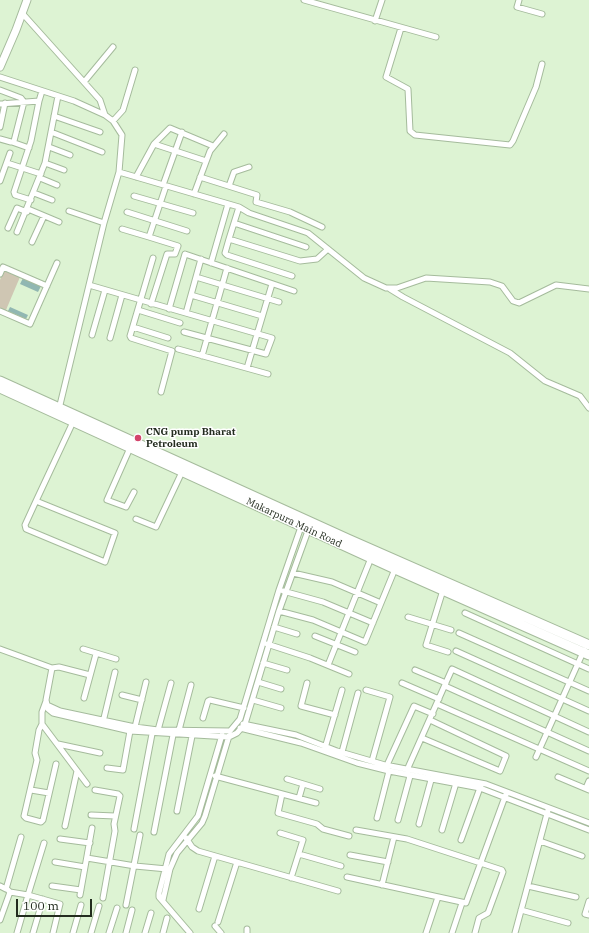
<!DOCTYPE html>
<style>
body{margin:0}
#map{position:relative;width:589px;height:933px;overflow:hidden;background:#ddf3d3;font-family:"IBM Plex Serif",serif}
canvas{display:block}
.scale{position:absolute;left:16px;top:899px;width:76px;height:18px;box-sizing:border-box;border:2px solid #232c1f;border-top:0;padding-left:5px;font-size:12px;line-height:14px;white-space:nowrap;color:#232c1f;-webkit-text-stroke:3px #fff;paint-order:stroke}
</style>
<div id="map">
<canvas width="589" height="933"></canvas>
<div class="scale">100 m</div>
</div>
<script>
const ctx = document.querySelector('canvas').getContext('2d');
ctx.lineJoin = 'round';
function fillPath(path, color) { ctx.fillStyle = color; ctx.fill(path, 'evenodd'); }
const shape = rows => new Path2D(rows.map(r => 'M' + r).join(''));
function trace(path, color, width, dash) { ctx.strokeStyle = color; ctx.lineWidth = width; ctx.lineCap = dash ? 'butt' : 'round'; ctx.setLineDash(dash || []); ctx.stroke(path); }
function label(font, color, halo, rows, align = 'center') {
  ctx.font = font + ' "IBM Plex Serif",serif'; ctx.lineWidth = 3; ctx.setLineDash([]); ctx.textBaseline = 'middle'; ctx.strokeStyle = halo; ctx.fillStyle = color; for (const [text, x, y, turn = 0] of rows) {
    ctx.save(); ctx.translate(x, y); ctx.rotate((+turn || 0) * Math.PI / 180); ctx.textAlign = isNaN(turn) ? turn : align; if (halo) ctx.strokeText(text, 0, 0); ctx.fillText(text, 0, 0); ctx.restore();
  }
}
fillPath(shape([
 [4,270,20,277,6,310,0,308,0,280]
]), '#cfc6b3');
fillPath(shape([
 [23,278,41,286,38,292,20,284],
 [10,307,28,315,26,319,8,311]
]), '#91b7b2');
const street = shape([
 [304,0,436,37],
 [519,0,517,7,542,14],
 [22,13,100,100,105,115],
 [375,21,382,0],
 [401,28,386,77,408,89,410,131,415,135,510,145,513,141,536,87,542,64],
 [0,77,74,101,105,115,113,121,122,135,119,172,104,223,59,409],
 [84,82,113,47],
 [0,90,21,98,24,102,14,141,11,142,0,139],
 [0,104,39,101,42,91],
 [54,116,100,132],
 [113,121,123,110,135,70],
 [0,127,5,103],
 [51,132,102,152],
 [12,142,29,148],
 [154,144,206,161],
 [49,147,70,155],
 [7,163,41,174],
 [45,163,64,170],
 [119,172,239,207,249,213,308,233,364,278,386,288,397,288,426,278,490,282,502,286,513,301,519,303,556,285,589,289],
 [136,177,154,144,170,128,213,146],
 [200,177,257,195,256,202,290,212,322,227],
 [40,178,57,185],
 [0,181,10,153],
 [163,185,182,132],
 [229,186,234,172,249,167],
 [34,193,52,200],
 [194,194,210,151,224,134],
 [134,196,193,213],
 [31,200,15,195,14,192,31,141,39,101],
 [239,207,229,239,300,261,317,259,328,249],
 [28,209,59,222],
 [69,211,104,223],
 [127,212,187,231],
 [234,223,306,247],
 [8,228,17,208,27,212],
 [122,229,149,237,166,186],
 [17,232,45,163,58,96],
 [149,237,178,246,175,254,167,254,151,304],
 [229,239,225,253,227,255,292,276],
 [32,242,44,216],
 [153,258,130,336,131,338,172,351,161,392],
 [211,263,228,204],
 [0,274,3,267,47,286],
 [196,277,279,302],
 [89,285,272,338,266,354,184,332],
 [390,289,403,297,510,353,545,381,580,396,589,408],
 [191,295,262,316],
 [169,309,185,254,294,291],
 [138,310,180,323],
 [0,311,30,324,57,263],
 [186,313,201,259],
 [133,327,168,338],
 [92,335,105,290],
 [110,338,122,295],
 [178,349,268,374],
 [202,356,227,268],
 [247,368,272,284],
 [130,448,107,500,126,507,134,492],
 [36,501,25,525,26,529,105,562,115,533,36,501,73,422],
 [136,519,156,527,182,472],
 [293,573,332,582,381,603],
 [443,590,426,645,448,652],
 [283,591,323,602,373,623],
 [279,611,313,620,365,642,395,569],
 [465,613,589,669],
 [408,617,451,630],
 [274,627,297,634],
 [459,633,589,691],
 [315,636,355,652],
 [267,644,310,658,349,674],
 [0,649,52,668,46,700,48,709,53,713,130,731,229,737,237,733,245,724,279,611,309,528],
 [83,649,116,659],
 [456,651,589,711],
 [263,663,287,670],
 [328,665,371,558],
 [52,668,59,667,90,675],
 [415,670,446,683],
 [258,682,281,689],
 [307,683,301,706,335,715],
 [402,683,439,699],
 [445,686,589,751],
 [366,690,390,697,372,761],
 [122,695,142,700],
 [84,698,96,654],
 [253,700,281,708],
 [46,701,42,712,42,724,87,784],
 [437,704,589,771],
 [47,705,60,711,135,727,158,730,230,731,240,719,279,590,302,524],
 [203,718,208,701,210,700,244,708],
 [103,722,115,672],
 [42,724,39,730,35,753,37,760,24,816,26,818,41,822,43,820,56,764],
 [243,724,296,735,337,751,385,765,486,784,589,823],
 [135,727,146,682],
 [240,728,301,743,357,763,389,771,480,788,589,830],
 [158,730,171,683],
 [179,730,191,685],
 [422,738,500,771,506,756,430,720],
 [58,744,100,753],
 [325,748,342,690],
 [342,752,358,693],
 [536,757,584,650],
 [387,765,414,706,433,714],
 [107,768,123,770,130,731],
 [407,770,452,669,589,732],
 [215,776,316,803],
 [558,777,589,790],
 [287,779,320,789],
 [586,788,589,781],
 [31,790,49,793],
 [95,790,118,794,120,796,114,824,115,831,103,898],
 [282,794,278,813,317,824,323,829,349,836],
 [299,798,303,784],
 [177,811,192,736],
 [91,815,115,816],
 [377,818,389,771],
 [398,820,410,776],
 [419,824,431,780],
 [65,826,77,771],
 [134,829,152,734],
 [356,830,407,839,502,870,503,872,488,913,479,918,475,933],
 [442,830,456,783],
 [154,832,173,735],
 [280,833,303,840,291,878],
 [186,838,192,847,198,851,338,891],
 [60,839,90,843],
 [461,840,481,785],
 [540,841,582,856],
 [44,843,28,895,60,904,53,933],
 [299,854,341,866],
 [350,855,388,862],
 [87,858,135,866,167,869],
 [55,862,85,867],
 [347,877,466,903,506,794],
 [382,885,394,837],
 [0,886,6,889,21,837],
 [52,886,81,890],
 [528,886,576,897],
 [10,892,28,895,17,933],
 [80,895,92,828],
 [163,900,170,869,177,853,202,823,205,816,229,736],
 [589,901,585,914,589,915],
 [126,905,140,835],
 [199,909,215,856],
 [521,910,568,923],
 [0,920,10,892,8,890],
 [218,922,237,862],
 [215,926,221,933],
 [33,933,43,899],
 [73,933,81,905],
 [91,933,99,906],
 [109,933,117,908],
 [126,933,132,910],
 [145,933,151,913],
 [163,933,167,918],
 [190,933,159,897,159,893,169,854,198,816,222,735],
 [247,933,247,929],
 [426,933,438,897],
 [452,933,462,903],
 [515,933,548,810]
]);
const secondary = shape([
 [0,67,16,30,27,0]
]);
const highway = shape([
 [0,381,348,539,589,645],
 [0,388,395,569,589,655]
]);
trace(street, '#a5bb9c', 7);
trace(secondary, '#a5bb9c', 9);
trace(highway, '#a5bb9c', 11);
trace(street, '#fff', 5);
trace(secondary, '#fff', 7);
trace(highway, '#fff', 9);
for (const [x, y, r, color] of [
 [138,438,4,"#d3446b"]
]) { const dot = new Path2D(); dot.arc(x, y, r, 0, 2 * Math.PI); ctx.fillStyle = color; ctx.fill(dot); trace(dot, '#fff', 1.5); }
label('bold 10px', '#232c1f', '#fff', [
 ["CNG pump Bharat",146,432],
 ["Petroleum",146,444]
], 'left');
label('10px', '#232c1f', '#fff', [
 ["Makarpura Main Road",294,523,25]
]);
</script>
